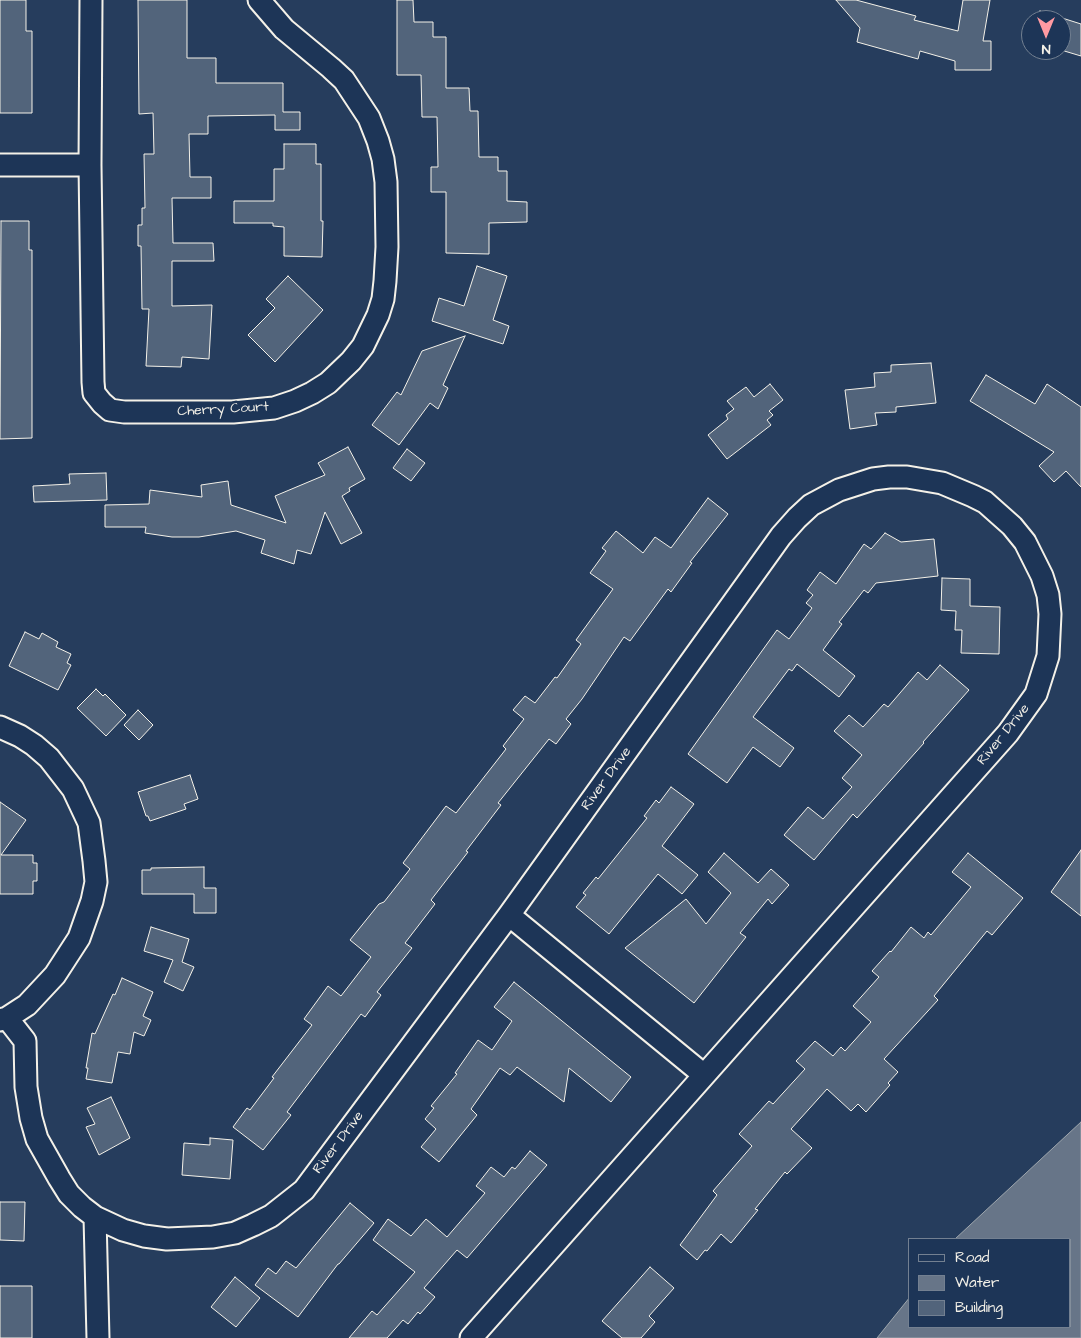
<!DOCTYPE html>
<style>
body{margin:0}
#map{position:relative;width:1081px;height:1338px;overflow:hidden;background:#263d5d;font-family:"Architects Daughter",sans-serif}
canvas{display:block}
.legend{position:absolute;left:908px;top:1238px;width:162px;height:90px;box-sizing:border-box;background:#1d3557;border:1px solid #738091;margin:0;padding:6px 9px;list-style:none;font-size:15px;color:#f4f1e8}
.legend li{display:flex;align-items:center;gap:10px;height:25px}
.legend b{width:25px;border:1px solid #738091}
.north{position:absolute;left:1021px;top:10px;width:50px;height:50px;box-sizing:border-box;background:#1d3557;border:1px solid #738091;border-radius:50%;rotate:180deg;font-size:14px;font-weight:700;line-height:20px;text-align:center;color:#f4f1e8}
.north::after{content:'';display:block;margin:auto;width:18px;height:22px;background:#ff9aa2;clip-path:polygon(50% 0,100% 100%,50% 72%,0 100%)}
</style>
<div id="map">
<canvas width="1081" height="1338"></canvas>
<ul class="legend">
<li><b style="height:6px;background:#1d3557"></b>Road</li>
<li><b style="height:14px;background:#677588"></b>Water</li>
<li><b style="height:14px;background:#52647b"></b>Building</li>
</ul>
<div class="north">N</div>
</div>
<script>
const ctx = document.querySelector('canvas').getContext('2d');
ctx.lineJoin = 'round';
function fillPath(path, color) { ctx.fillStyle = color; ctx.fill(path, 'evenodd'); }
const shape = rows => new Path2D(rows.map(r => 'M' + r).join(''));
function trace(path, color, width, dash) { ctx.strokeStyle = color; ctx.lineWidth = width; ctx.lineCap = dash ? 'butt' : 'round'; ctx.setLineDash(dash || []); ctx.stroke(path); }
function label(font, color, halo, rows, align = 'center') {
  ctx.font = font + ' "Architects Daughter",sans-serif'; ctx.lineWidth = 5; ctx.setLineDash([]); ctx.textBaseline = 'middle'; ctx.strokeStyle = halo; ctx.fillStyle = color; for (const [text, x, y, turn = 0] of rows) {
    ctx.save(); ctx.translate(x, y); ctx.rotate((+turn || 0) * Math.PI / 180); ctx.textAlign = isNaN(turn) ? turn : align; if (halo) ctx.strokeText(text, 0, 0); ctx.fillText(text, 0, 0); ctx.restore();
  }
}
const water = shape([
 [1081,1122,1081,1338,877,1338,910,1297,910,1327,1070,1327,1070,1239,955,1239,1081,1122]
]);
fillPath(water, '#677588');
trace(water, '#9fa7ae', 1);
const building = shape([
 [0,0,26,0,26,31,32,31,32,113,0,113,0,0],
 [138,0,187,0,187,58,216,58,216,83,283,83,283,112,300,112,300,130,275,130,275,115,208,116,208,134,189,134,190,177,211,177,211,198,172,198,173,243,213,243,214,261,172,261,172,306,212,305,209,359,182,357,181,367,146,366,149,309,142,309,141,246,138,246,138,225,142,225,142,208,145,208,144,154,154,154,153,113,139,114,138,0],
 [397,0,413,0,414,22,433,22,433,37,446,37,446,88,469,88,470,111,478,111,479,157,498,157,498,171,507,171,507,201,527,202,527,222,489,223,489,254,446,253,446,192,431,192,431,167,438,167,437,117,422,117,421,75,397,75,397,0],
 [836,0,856,0,916,16,914,20,958,31,963,0,990,0,983,41,991,41,991,70,955,70,955,61,920,51,918,59,857,42,860,28,836,0],
 [1040,11,1081,24,1081,56,1061,50,1061,20,1038,20,1040,11],
 [284,144,316,144,316,164,321,164,321,221,323,221,322,257,284,256,284,227,273,226,273,223,234,223,234,201,274,201,274,169,284,169,284,144],
 [1,221,29,221,29,250,32,250,32,438,0,439,1,221],
 [477,266,507,276,493,320,509,326,503,344,432,321,439,298,464,306,477,266],
 [288,276,323,310,275,362,248,335,275,308,266,299,288,276],
 [465,336,443,385,448,388,438,409,430,403,399,445,372,425,397,392,401,395,422,351,465,336],
 [931,363,936,403,896,407,896,412,875,413,877,425,850,429,845,390,875,387,874,373,891,372,891,365,931,363],
 [986,375,1035,404,1047,384,1081,407,1081,487,1066,471,1054,482,1039,466,1054,452,970,401,986,375],
 [770,384,783,400,769,411,773,415,767,420,771,425,727,459,708,435,728,419,726,415,734,409,727,401,746,387,754,397,770,384],
 [348,447,365,479,349,488,350,491,342,496,362,533,341,544,325,512,311,554,297,550,294,564,261,553,265,540,236,531,199,537,172,537,145,533,146,527,105,527,105,505,149,504,150,490,202,497,201,485,228,481,231,505,286,523,275,496,325,475,318,463,348,447],
 [407,449,425,463,411,481,393,468,407,449],
 [106,473,107,500,34,502,33,486,70,484,69,474,106,473],
 [708,498,728,514,690,562,692,563,671,592,668,589,630,641,624,637,582,699,566,719,571,724,556,744,549,739,498,803,501,805,466,851,468,852,431,900,435,904,405,943,412,948,377,992,381,995,365,1017,361,1014,287,1112,291,1115,263,1150,233,1127,247,1108,250,1110,274,1078,272,1077,312,1025,304,1019,328,986,341,996,371,957,350,940,379,904,384,902,410,869,403,863,446,806,456,813,506,749,503,746,524,719,513,710,525,696,535,703,555,677,557,678,581,644,576,640,613,589,590,573,606,551,602,548,616,531,643,553,655,537,671,548,708,498],
 [885,533,901,542,934,539,938,576,876,583,868,593,864,590,839,622,842,624,823,650,855,676,839,697,797,664,792,671,789,669,753,717,794,748,780,767,753,747,727,783,688,754,777,630,789,639,812,608,806,603,813,595,807,590,820,572,836,584,864,544,871,549,885,533],
 [942,578,970,579,970,606,1000,607,999,654,961,653,962,630,955,630,956,611,941,610,942,578],
 [25,632,39,639,42,633,58,642,56,647,71,654,67,663,71,665,58,690,9,666,25,632],
 [940,665,969,690,923,742,924,743,857,818,853,814,814,860,784,835,808,807,823,819,852,787,842,778,862,755,834,731,849,715,863,727,884,704,888,707,918,672,927,680,940,665],
 [96,689,103,696,105,694,126,715,106,736,77,708,96,689],
 [138,710,153,725,139,740,124,725,138,710],
 [190,775,198,799,184,804,186,809,150,821,148,816,146,816,138,792,190,775],
 [671,787,694,804,662,846,698,875,682,894,658,874,609,934,576,907,586,895,583,893,596,877,598,879,647,818,644,816,656,800,659,803,671,787],
 [0,802,26,820,1,855,33,855,33,863,37,863,37,881,33,881,33,894,0,894,0,802],
 [1081,850,1081,916,1051,892,1081,850],
 [724,853,758,883,771,869,789,885,772,904,768,899,740,933,746,937,742,942,694,1003,625,948,686,899,706,924,731,893,708,872,724,853],
 [968,853,1023,898,992,935,987,931,934,996,938,1000,884,1059,898,1072,888,1083,890,1085,866,1112,858,1104,851,1111,827,1089,791,1129,812,1148,787,1174,785,1172,755,1209,758,1210,731,1243,721,1234,707,1251,705,1250,697,1260,680,1245,717,1195,713,1191,752,1146,739,1134,769,1101,773,1104,805,1069,796,1061,815,1041,833,1056,841,1047,845,1051,871,1022,853,1006,879,977,872,971,890,951,891,952,911,927,924,938,928,932,931,935,971,887,952,872,968,853],
 [204,867,204,888,216,888,216,913,194,913,194,894,142,894,142,870,151,870,151,868,204,867],
 [151,927,189,939,182,962,194,967,183,991,164,982,173,960,144,951,151,927],
 [122,978,153,992,143,1016,151,1020,144,1036,134,1032,130,1054,118,1052,112,1083,86,1079,88,1068,86,1068,92,1033,95,1034,113,994,115,995,122,978],
 [514,982,631,1077,611,1102,569,1068,564,1102,517,1067,510,1075,500,1068,471,1109,477,1115,439,1162,421,1147,436,1129,425,1119,434,1108,431,1106,457,1074,455,1073,478,1040,492,1050,512,1021,494,1007,514,982],
 [111,1097,130,1138,99,1155,86,1127,95,1124,87,1108,111,1097],
 [210,1138,233,1140,230,1179,182,1175,184,1143,210,1145,210,1138],
 [530,1151,547,1165,467,1258,457,1250,424,1288,435,1297,420,1314,418,1312,408,1324,403,1320,387,1338,349,1338,372,1311,377,1315,415,1272,373,1240,388,1219,411,1236,426,1219,447,1237,485,1193,476,1186,491,1167,504,1177,512,1167,515,1169,530,1151],
 [0,1202,25,1202,24,1241,0,1240,0,1202],
 [350,1203,374,1223,339,1264,338,1264,298,1317,255,1285,268,1268,276,1274,286,1261,296,1268,350,1203],
 [650,1267,674,1288,649,1316,655,1322,641,1338,622,1338,602,1321,650,1267],
 [235,1277,260,1298,236,1327,211,1307,235,1277],
 [0,1286,32,1286,32,1338,0,1338,0,1286]
]);
fillPath(building, '#52647b');
trace(building, '#f4f1e8', 1);
const street = shape([
 [91,0,90,165,93,382,94,393,102,403,110,410,124,412,233,412,274,408,295,401,312,393,328,383,351,361,363,346,378,315,383,299,385,281,387,247,386,182,383,159,378,141,369,118,344,80,331,68,284,29,259,0],
 [0,165,90,165],
 [0,727,20,736,34,745,49,758,73,789,89,823,94,861,96,882,92,901,79,938,55,975,27,1005,7,1018,0,1020],
 [509,915,704,1075],
 [7,1018,25,1041,26,1087,31,1118,37,1139,59,1178,69,1194,82,1207,95,1217,123,1230,144,1236,167,1239,213,1237,235,1233,253,1225,271,1216,304,1190,509,915,781,536,797,518,811,505,839,490,873,479,889,477,907,477,942,483,973,496,985,502,1012,526,1025,542,1042,576,1048,595,1050,614,1048,656,1036,694,1008,733,471,1338],
 [95,1217,98,1338]
]);
trace(street, '#f4f1e8', 25);
trace(street, '#1d3557', 21);
label('14px', '#f4f1e8', '#1d3557', [
 ["Cherry Court",223,410,-3],
 ["River Drive",1004,735,-51],
 ["River Drive",607,779,-54],
 ["River Drive",339,1143,-53]
]);
</script>
